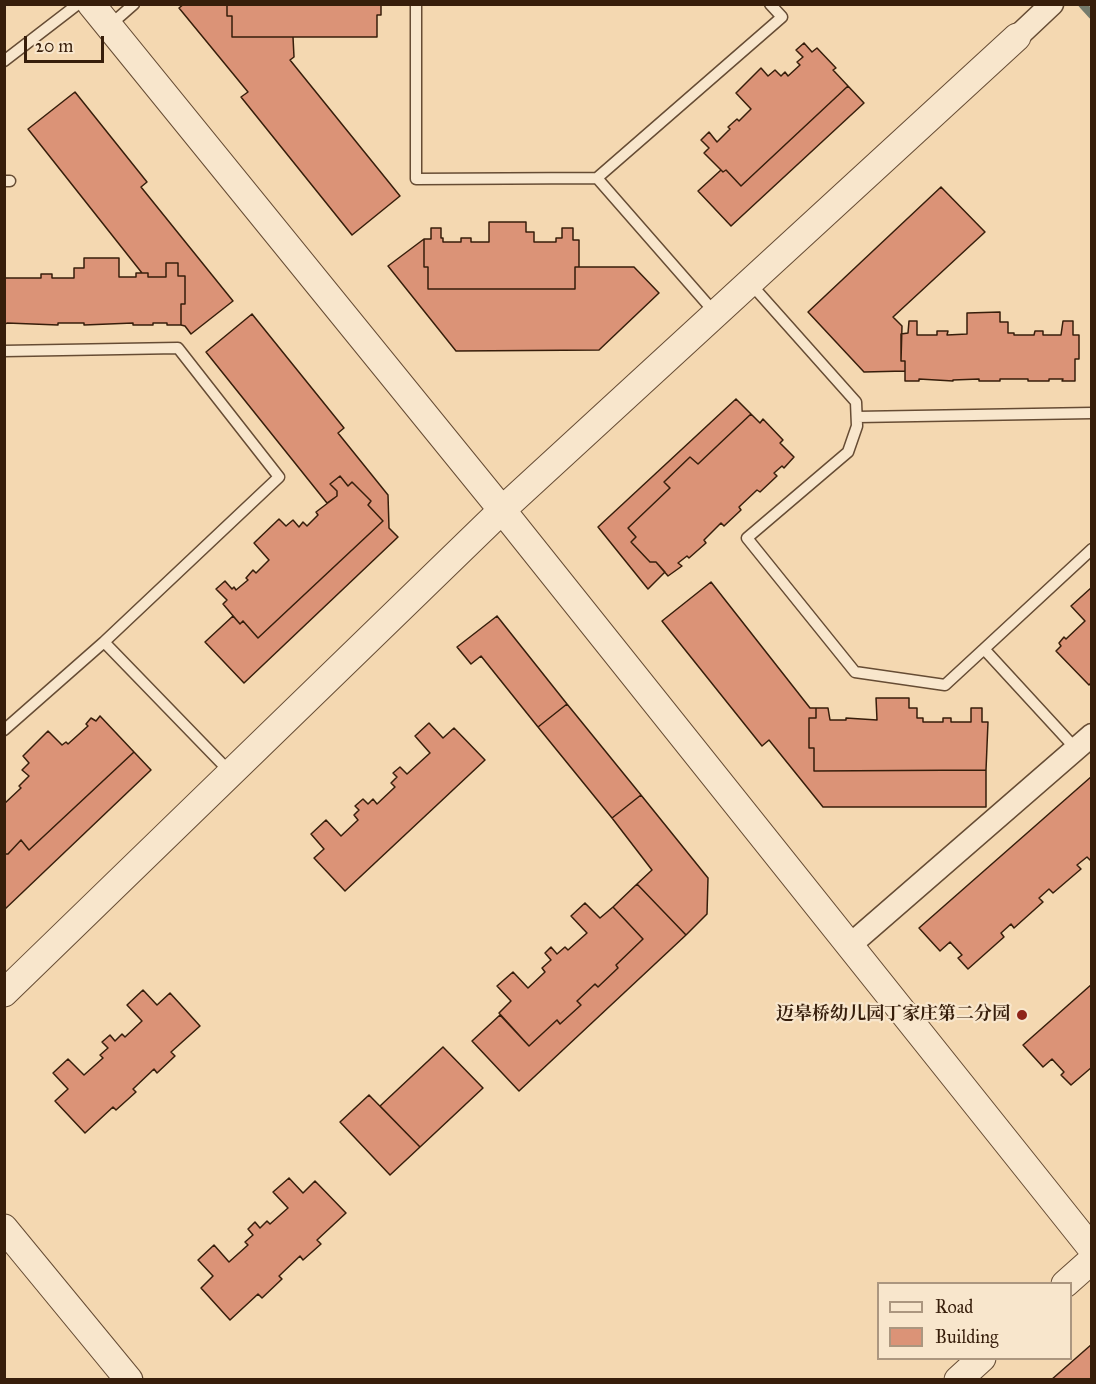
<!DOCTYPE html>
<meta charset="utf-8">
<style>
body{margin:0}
#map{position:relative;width:1096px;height:1384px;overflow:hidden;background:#f4d8b1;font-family:"IM FELL Great Primer",serif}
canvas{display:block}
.frame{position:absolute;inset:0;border:6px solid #371e0b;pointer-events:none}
.legend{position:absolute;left:877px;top:1282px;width:195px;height:78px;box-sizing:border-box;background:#f8e6cc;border:2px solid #ab967f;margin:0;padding:8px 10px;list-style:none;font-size:18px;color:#371e0b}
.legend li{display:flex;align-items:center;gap:12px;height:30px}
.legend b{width:30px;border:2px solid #ab967f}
.scale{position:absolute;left:24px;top:36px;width:80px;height:27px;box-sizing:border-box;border:3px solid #371e0b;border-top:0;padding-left:8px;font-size:18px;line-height:21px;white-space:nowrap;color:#371e0b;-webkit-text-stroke:4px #f8e6cc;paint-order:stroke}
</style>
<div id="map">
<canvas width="1096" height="1384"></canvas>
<div class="frame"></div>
<ul class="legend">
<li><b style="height:8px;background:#f8e6cc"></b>Road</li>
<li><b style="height:16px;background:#db9377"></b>Building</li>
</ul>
<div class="scale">20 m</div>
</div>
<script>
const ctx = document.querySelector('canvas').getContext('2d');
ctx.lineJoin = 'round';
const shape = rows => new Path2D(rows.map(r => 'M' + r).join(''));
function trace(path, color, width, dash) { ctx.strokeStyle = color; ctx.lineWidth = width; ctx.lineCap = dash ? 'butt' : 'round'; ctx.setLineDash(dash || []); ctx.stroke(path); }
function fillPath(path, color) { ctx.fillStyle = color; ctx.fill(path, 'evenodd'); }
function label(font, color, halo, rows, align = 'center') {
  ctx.font = font + ' "IM FELL Great Primer","Noto Serif SC",serif'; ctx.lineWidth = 4.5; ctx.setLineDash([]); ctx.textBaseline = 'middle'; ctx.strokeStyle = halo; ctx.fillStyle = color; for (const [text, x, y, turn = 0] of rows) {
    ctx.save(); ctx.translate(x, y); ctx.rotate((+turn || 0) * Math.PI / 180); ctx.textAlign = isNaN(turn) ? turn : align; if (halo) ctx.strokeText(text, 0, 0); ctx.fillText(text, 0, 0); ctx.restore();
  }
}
trace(shape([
 [1082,4,1092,15]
]), '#747b6c', 8);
const building = shape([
 [184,4,227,4,227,16,232,16,232,37,293,37,294,57,290,60,400,196,352,235,241,97,248,92,179,8,184,4],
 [227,4,381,4,381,15,377,15,377,37,232,37,232,16,227,16,227,4],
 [804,43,812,52,817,48,836,68,833,70,848,86,741,186,726,170,723,172,704,153,709,148,701,140,709,132,717,142,730,129,728,127,737,119,739,121,751,109,736,93,761,68,768,76,775,70,781,76,785,72,788,76,800,65,797,62,803,57,796,50,804,43],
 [848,86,864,103,731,226,698,191,721,170,723,172,726,170,741,186,848,86],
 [75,92,147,182,141,187,233,301,191,334,185,326,181,325,181,304,185,304,185,276,178,276,178,263,166,263,166,277,148,277,148,273,142,273,28,129,75,92],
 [941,187,985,232,893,317,902,326,901,361,905,361,905,371,864,372,808,312,941,187],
 [489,222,526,222,526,232,534,232,534,242,556,242,556,238,562,238,562,228,573,228,573,240,579,240,579,267,575,267,575,289,428,289,428,267,424,267,424,239,431,239,431,228,441,228,441,238,443,238,443,242,461,242,461,238,471,238,471,242,489,242,489,222],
 [424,239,424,267,428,267,428,289,575,289,575,267,634,267,659,293,599,350,456,351,388,266,424,239],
 [84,258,119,258,119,277,136,277,136,273,148,273,148,277,166,277,166,263,178,263,178,276,185,276,185,304,181,304,181,325,167,325,167,323,153,323,153,325,133,325,133,323,84,325,84,323,58,323,58,325,7,323,4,325,4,278,41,278,41,274,52,274,52,278,74,278,74,268,84,268,84,258],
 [1000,312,1000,322,1008,322,1008,333,1014,333,1014,335,1034,335,1035,331,1043,331,1043,335,1061,335,1063,321,1073,321,1073,335,1079,335,1079,359,1075,359,1075,381,1062,381,1063,379,1049,379,1049,381,1028,381,1028,379,1000,379,1000,381,979,381,979,379,953,380,953,381,919,379,919,381,905,381,905,361,901,361,901,334,908,333,909,321,917,321,917,335,937,335,937,331,948,331,947,335,967,334,967,313,1000,312],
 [252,314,344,428,338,433,388,495,389,528,398,537,244,683,205,642,233,616,240,624,243,621,258,638,383,521,368,505,371,501,352,482,348,486,340,476,330,484,337,491,337,496,327,503,206,352,252,314],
 [736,399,751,414,698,464,690,457,664,482,670,488,628,528,636,537,631,542,650,562,656,562,665,572,648,589,598,527,736,399],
 [751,414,760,423,763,419,783,440,780,443,794,457,784,468,782,466,774,473,777,476,760,492,757,490,739,507,741,510,724,526,721,523,704,540,706,543,689,558,687,556,678,563,682,566,668,576,656,562,650,562,631,542,636,537,628,528,670,488,664,482,690,457,698,464,751,414],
 [340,476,348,486,352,482,371,501,368,505,383,521,258,638,243,621,240,624,223,604,227,600,216,589,225,581,232,589,234,587,236,590,248,580,246,578,253,570,256,573,269,560,254,543,279,519,286,526,293,520,299,527,303,522,307,526,318,515,316,512,337,496,337,491,330,484,340,476],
 [711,582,810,708,816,708,816,718,809,718,809,748,814,748,814,771,986,770,986,807,823,807,769,740,762,746,662,621,711,582],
 [1092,587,1092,682,1089,685,1056,651,1061,646,1059,643,1064,637,1066,639,1085,621,1071,606,1092,587],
 [497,616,567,704,538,727,481,656,471,664,457,647,497,616],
 [876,698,909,698,909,708,917,708,917,718,923,718,923,722,943,722,943,718,951,718,951,722,971,722,971,708,982,708,982,722,988,722,986,770,814,771,814,748,809,748,809,718,816,718,816,708,828,708,830,720,846,720,846,718,877,720,876,698],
 [567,704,641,795,612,818,538,727,567,704],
 [100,716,134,752,29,850,21,840,8,854,4,854,4,804,21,788,19,786,29,776,22,770,29,763,23,756,48,731,62,745,66,742,68,744,88,726,86,724,91,718,96,721,100,716],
 [429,723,443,738,454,728,485,760,345,891,314,858,324,849,311,834,326,820,341,836,358,820,354,815,359,810,355,806,363,799,368,804,373,799,377,804,395,787,391,783,397,777,393,773,400,767,407,774,430,753,415,736,429,723],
 [134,752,151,770,4,910,4,854,8,854,21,840,29,850,134,752],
 [1092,776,1092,859,1090,860,1087,857,1077,865,1081,869,1053,893,1049,889,1039,898,1043,902,1014,928,1011,924,1001,933,1004,937,968,969,958,958,962,955,950,942,940,951,919,928,1092,776],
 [641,795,708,878,707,914,686,935,637,884,652,870,612,818,641,795],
 [637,884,686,935,519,1091,472,1041,500,1015,529,1046,557,1020,560,1024,581,1005,577,1001,595,984,598,987,618,968,616,965,643,939,613,907,637,884],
 [585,903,600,918,613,907,643,939,616,965,618,968,598,987,595,984,577,1001,581,1005,560,1024,557,1020,529,1046,499,1013,511,1001,497,986,513,972,528,988,545,972,542,968,551,960,545,953,551,947,557,954,565,947,568,950,587,933,571,916,585,903],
 [1092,984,1092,1067,1071,1085,1061,1075,1064,1072,1052,1059,1043,1067,1023,1045,1092,984],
 [143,990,157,1005,170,993,200,1026,171,1052,175,1056,157,1073,154,1069,133,1089,136,1092,116,1110,113,1107,85,1133,55,1101,68,1089,53,1073,68,1059,84,1075,103,1058,100,1055,108,1048,102,1042,110,1035,115,1041,122,1034,125,1037,142,1021,127,1005,143,990],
 [443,1047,483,1088,420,1147,380,1106,443,1047],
 [369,1095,420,1147,390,1175,340,1122,369,1095],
 [289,1178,303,1193,315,1181,346,1213,317,1240,321,1244,303,1260,300,1256,279,1276,282,1279,262,1298,258,1294,230,1320,201,1288,213,1276,198,1260,214,1245,229,1262,248,1245,245,1242,253,1235,248,1229,255,1222,260,1228,267,1221,270,1224,288,1208,273,1192,289,1178],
 [1092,1344,1092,1380,1051,1380,1092,1344]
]);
fillPath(building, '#db9377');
trace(building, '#371e0b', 1.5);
const service = shape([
 [416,4,416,179,597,178,782,17,770,4],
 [109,26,134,4],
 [4,61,78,4],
 [597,178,716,314],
 [4,181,10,181],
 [750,283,856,402,857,426,848,452,747,538,855,672,945,685,984,649,1076,749],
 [4,351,178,348,279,477,104,642],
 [857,417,1092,413],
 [984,649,1092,549],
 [4,730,104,642,231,773]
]);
const minor = shape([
 [1017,37,1052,4],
 [849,946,1092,735]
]);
const tertiary = shape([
 [91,4,502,510,1092,1249],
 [4,993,502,510,1017,37],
 [4,1228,129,1380],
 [1065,1284,1092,1260],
 [958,1380,982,1358]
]);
trace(service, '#664c34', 13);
trace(minor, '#664c34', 25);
trace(tertiary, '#664c34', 29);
trace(service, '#f8e6cc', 10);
trace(minor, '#f8e6cc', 22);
trace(tertiary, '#f8e6cc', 27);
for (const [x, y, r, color] of [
 [1022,1015,6,"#8f2418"]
]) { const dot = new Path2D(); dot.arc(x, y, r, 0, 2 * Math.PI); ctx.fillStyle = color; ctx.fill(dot); trace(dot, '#f8e6cc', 2); }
label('bold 18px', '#371e0b', '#f8e6cc', [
 ["迈皋桥幼儿园丁家庄第二分园",1010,1015]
], 'right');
</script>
